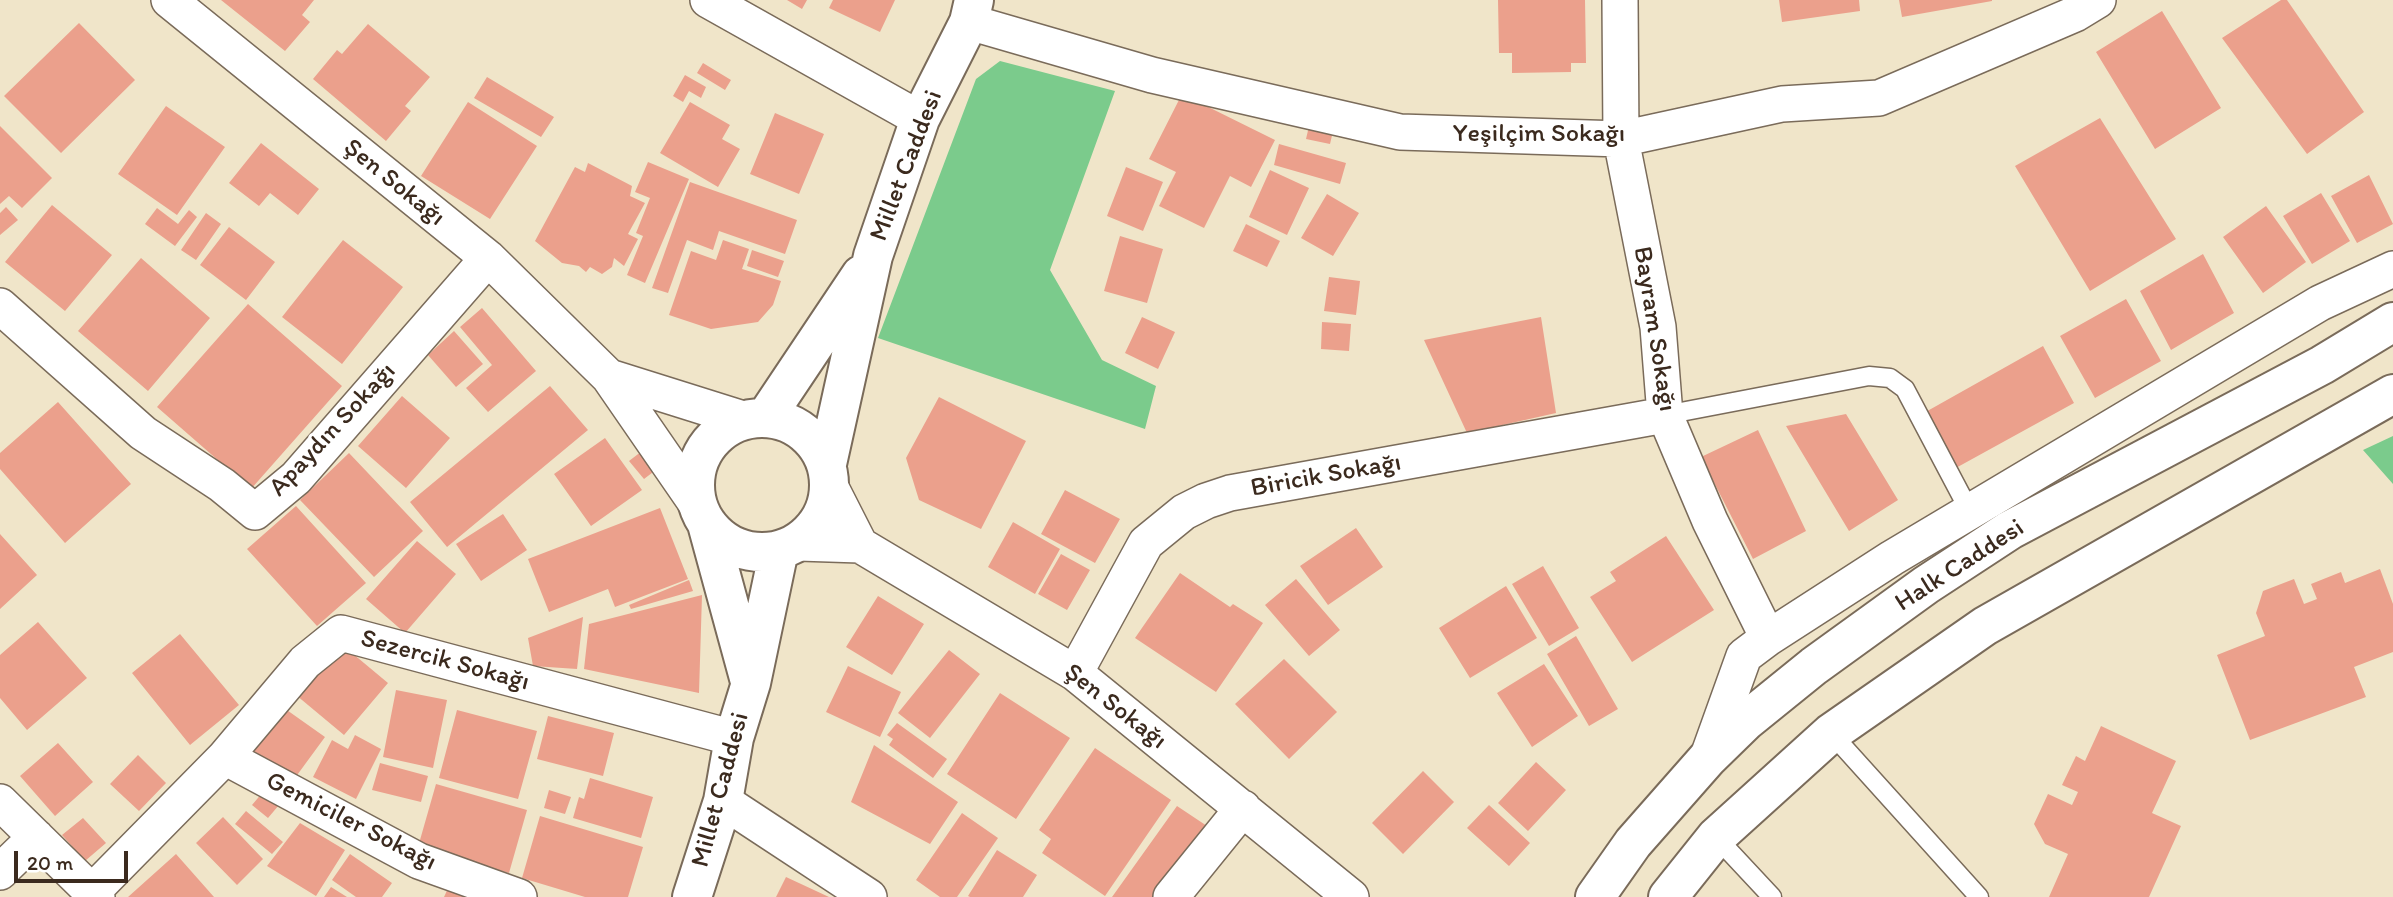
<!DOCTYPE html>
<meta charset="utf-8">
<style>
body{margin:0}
#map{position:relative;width:2393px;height:897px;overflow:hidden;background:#f0e5c9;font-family:Itim,sans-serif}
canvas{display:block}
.scale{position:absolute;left:14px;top:851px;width:114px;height:32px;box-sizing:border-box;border:4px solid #3b2a1e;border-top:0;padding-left:9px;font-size:21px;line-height:24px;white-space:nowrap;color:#3b2a1e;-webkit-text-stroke:5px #fff;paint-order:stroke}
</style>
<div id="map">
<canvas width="2393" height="897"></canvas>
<div class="scale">20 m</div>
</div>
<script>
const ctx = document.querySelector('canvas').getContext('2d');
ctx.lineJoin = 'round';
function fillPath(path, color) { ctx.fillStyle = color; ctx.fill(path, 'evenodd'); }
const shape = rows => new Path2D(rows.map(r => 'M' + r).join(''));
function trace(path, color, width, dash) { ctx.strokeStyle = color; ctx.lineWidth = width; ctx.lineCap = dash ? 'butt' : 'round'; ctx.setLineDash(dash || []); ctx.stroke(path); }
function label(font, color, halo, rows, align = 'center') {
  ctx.font = font + ' Itim,sans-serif'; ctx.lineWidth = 6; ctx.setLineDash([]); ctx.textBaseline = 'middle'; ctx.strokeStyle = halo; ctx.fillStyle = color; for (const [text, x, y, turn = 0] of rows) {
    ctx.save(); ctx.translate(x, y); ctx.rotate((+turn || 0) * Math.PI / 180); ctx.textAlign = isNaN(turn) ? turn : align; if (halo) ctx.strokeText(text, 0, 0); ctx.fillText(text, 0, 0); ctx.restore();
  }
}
fillPath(shape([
 [1000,61,1115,91,1050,270,1102,360,1156,386,1145,429,878,338,976,79],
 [2393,436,2393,484,2363,450]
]), '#7bcb8c');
fillPath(shape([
 [221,0,314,0,302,15,310,22,285,51],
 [787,0,807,0,802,9],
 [833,0,895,0,880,32,829,8],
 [1498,0,1585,0,1586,63,1571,63,1571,72,1512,73,1512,53,1499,53],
 [1779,0,1859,0,1860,11,1782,22],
 [1899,0,1992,0,1992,1,1902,17],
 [2281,0,2287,0,2364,112,2307,154,2222,38],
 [2162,11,2221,108,2155,149,2096,52],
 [79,23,135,80,61,153,4,96],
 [368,24,430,77,405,106,411,111,386,141,313,79,337,50,342,54],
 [703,63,731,80,725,90,697,73],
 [685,75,706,87,701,98,689,91,683,102,673,96],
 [487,77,554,117,541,137,474,98],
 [1182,94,1275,140,1251,187,1230,176,1204,228,1159,206,1176,172,1149,159],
 [468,102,537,146,490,219,421,176],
 [690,102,730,125,722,139,740,149,718,187,660,153],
 [166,106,225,147,177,215,118,174],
 [775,113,824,134,799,194,750,174],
 [2100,118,2176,239,2090,291,2015,166],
 [1310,122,1334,127,1330,144,1306,139],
 [0,126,52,178,22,208,9,196,0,204],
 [261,143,319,189,298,215,270,193,259,206,229,183],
 [1279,144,1346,163,1340,184,1274,165],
 [648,162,689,179,645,283,627,275,643,236,636,233,650,198,635,192],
 [588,163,632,186,630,196,645,203,628,234,638,239,624,266,614,258,612,267,602,274,590,267,586,272,579,266,562,263,535,241,575,167,585,172],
 [1126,167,1163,182,1143,231,1107,216],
 [1270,170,1309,188,1287,235,1249,217],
 [2369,175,2393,224,2357,243,2331,196],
 [690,182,797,220,785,254,719,231,713,250,687,240,668,293,652,288],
 [2321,193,2350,241,2312,264,2283,216],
 [1327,194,1359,213,1333,256,1301,238],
 [52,205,112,255,65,311,5,262],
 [2266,206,2306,262,2263,293,2223,237],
 [6,207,18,220,0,235,0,213],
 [157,208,178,224,189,210,197,217,175,246,145,224],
 [206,213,221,224,196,260,181,250],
 [1246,224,1280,241,1267,267,1233,251],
 [229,227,275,262,246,300,200,265],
 [1120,236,1163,249,1147,303,1104,291],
 [343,240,403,287,342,364,282,317],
 [723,240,749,249,742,269,781,281,773,305,758,322,711,329,669,315,691,251,716,260],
 [752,250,784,261,778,277,747,266],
 [2203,254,2234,313,2171,350,2140,291],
 [141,258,210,318,148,391,78,331],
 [1329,277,1360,281,1356,315,1324,311],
 [2126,299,2161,361,2095,398,2060,336],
 [248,304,342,386,251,489,157,407],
 [482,308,536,371,488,412,466,388,492,365,460,327],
 [1142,317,1175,332,1158,369,1125,353],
 [1541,317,1556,413,1467,433,1424,340],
 [1322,322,1351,324,1349,351,1321,349],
 [454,331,483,364,456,387,428,355],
 [2043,346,2074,403,1954,469,1922,414],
 [550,386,588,430,447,547,410,502],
 [402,396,450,438,406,488,358,446],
 [939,397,1026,441,981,529,919,500,906,458],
 [58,402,131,484,65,543,0,469,0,453],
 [1846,414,1898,500,1849,531,1786,426],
 [1758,430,1806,531,1753,559,1701,457],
 [605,438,642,490,591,526,554,474],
 [646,448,661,466,644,479,629,461],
 [349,453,423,531,374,577,300,500],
 [1065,490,1120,519,1095,563,1041,534],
 [296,506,366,583,317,626,247,549],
 [660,508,688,579,615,607,608,589,549,612,528,559],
 [503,514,527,550,481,581,456,544],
 [1013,522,1060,549,1035,594,988,567],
 [1356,528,1383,567,1328,605,1300,566],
 [0,534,37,575,0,609],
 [1666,536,1714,610,1632,662,1590,597,1616,581,1610,572],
 [417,541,456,574,405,633,366,599],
 [1061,554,1090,570,1067,610,1038,594],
 [1543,566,1579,628,1549,646,1512,584],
 [2380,569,2393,604,2393,652,2354,667,2366,697,2250,740,2217,655,2265,636,2256,613,2263,591,2294,579,2304,604,2317,599,2311,584,2341,572,2345,583],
 [1180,573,1230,607,1233,604,1263,623,1216,692,1135,638],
 [1296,579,1340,630,1309,656,1265,605],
 [689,580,693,591,631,609,629,605],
 [1506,586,1537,638,1470,678,1439,628],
 [702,595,699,693,584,669,589,624],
 [878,596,924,624,892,675,846,647],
 [583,617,577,669,533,666,528,638],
 [38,622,87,678,27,730,0,698,0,655],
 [180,634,239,705,190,745,132,673],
 [1576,636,1618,709,1589,726,1547,654],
 [340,643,388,683,344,735,296,695],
 [949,650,980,674,930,738,898,713],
 [1284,659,1337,712,1289,759,1235,704],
 [1544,664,1578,716,1532,747,1497,693],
 [848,666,901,692,880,737,826,712],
 [396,690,447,700,433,768,383,757],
 [1000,693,1070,738,1016,819,947,774],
 [284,708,325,737,292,782,251,753],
 [457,710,537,731,518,799,439,778],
 [548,716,614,733,603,776,537,759],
 [897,723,947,759,933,778,889,745,893,739,887,735],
 [2101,726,2176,761,2152,813,2181,826,2149,897,2049,897,2068,854,2045,844,2034,824,2048,794,2072,805,2078,792,2062,785,2076,756,2085,761],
 [355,735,381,749,356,799,313,777,332,740,348,749],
 [58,743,93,782,55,816,20,776],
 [874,745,958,802,930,844,851,802],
 [1095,748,1171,800,1105,896,1042,853,1051,839,1039,830],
 [138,755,166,783,139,811,110,784],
 [1536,762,1566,790,1528,831,1498,803],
 [380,763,428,776,421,802,372,790],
 [1423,771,1454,802,1403,854,1372,823],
 [590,778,653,797,641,838,573,818,579,797,584,799],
 [436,784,527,810,509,873,418,847],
 [549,790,571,797,565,814,544,808],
 [263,792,279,805,268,818,252,805],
 [1489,805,1530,843,1509,866,1467,828],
 [1177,806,1210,828,1161,897,1112,897],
 [246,811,283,842,272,854,235,824],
 [962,813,998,838,957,897,940,897,916,880],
 [540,816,643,847,628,897,585,897,522,878],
 [223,817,263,859,237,885,196,843],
 [83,818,106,843,85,861,62,835],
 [300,823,345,850,316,896,267,866],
 [997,850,1037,875,1023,897,970,897,968,896],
 [176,854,214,897,128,897],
 [350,854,392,883,382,897,356,897,332,880],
 [786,877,829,897,776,897],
 [450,884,476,897,444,897],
 [331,887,347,897,324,897]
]), '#eba08c');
const lane = shape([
 [1665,415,1869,376,1890,378,1905,389,1970,512],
 [1831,733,1979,897],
 [1716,837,1772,897]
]);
const street = shape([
 [169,0,488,258,609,377,698,506],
 [708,0,920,119],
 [1620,0,1621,139,1658,327,1665,415,1710,521,1768,638],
 [969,22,1152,75,1400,132,1621,139,1782,104,1879,98,2075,14,2098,0],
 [0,306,143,433,222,485,255,512,296,478,488,258],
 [609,377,746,420],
 [830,486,860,545],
 [799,543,860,545,1075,673,1351,897],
 [1075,673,1146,543,1184,512,1206,501,1230,493,1665,415],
 [225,757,419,861,519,897],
 [1707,759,1744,656,1768,638,1892,558,2320,303,2393,269],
 [723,801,869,897],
 [0,802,97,897],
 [0,872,36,837],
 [92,892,225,757,305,662,341,633,734,738],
 [1171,897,1243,808]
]);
const secondary = shape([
 [766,417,861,275],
 '695 485a67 67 0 1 1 134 0a67 67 0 1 1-134 0Z',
 [827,464,873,256,920,119,969,22,974,0],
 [707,524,749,678],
 [692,897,723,801,734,738,751,683,779,550],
 [1595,897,1633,843,1707,759,1746,721,1814,666,1926,585,2010,530,2322,365,2393,322],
 [1668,897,1716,837,1831,733,1985,626,2393,394]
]);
trace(lane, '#7a6b5a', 21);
trace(street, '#7a6b5a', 38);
trace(secondary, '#7a6b5a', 42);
trace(lane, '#fff', 18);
trace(street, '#fff', 35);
trace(secondary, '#fff', 38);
label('26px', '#3b2a1e', '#fff', [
 ["Yeşilçim Sokağı",1539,134],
 ["Millet Caddesi",907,166,-69],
 ["Şen Sokağı",394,183,39],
 ["Bayram Sokağı",1654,329,81],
 ["Apaydın Sokağı",333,430,-47],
 ["Biricik Sokağı",1326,476,-10],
 ["Halk Caddesi",1960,566,-33],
 ["Sezercik Sokağı",445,661,15],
 ["Şen Sokağı",1115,707,38],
 ["Millet Caddesi",721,790,-75],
 ["Gemiciler Sokağı",351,822,27]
]);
</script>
